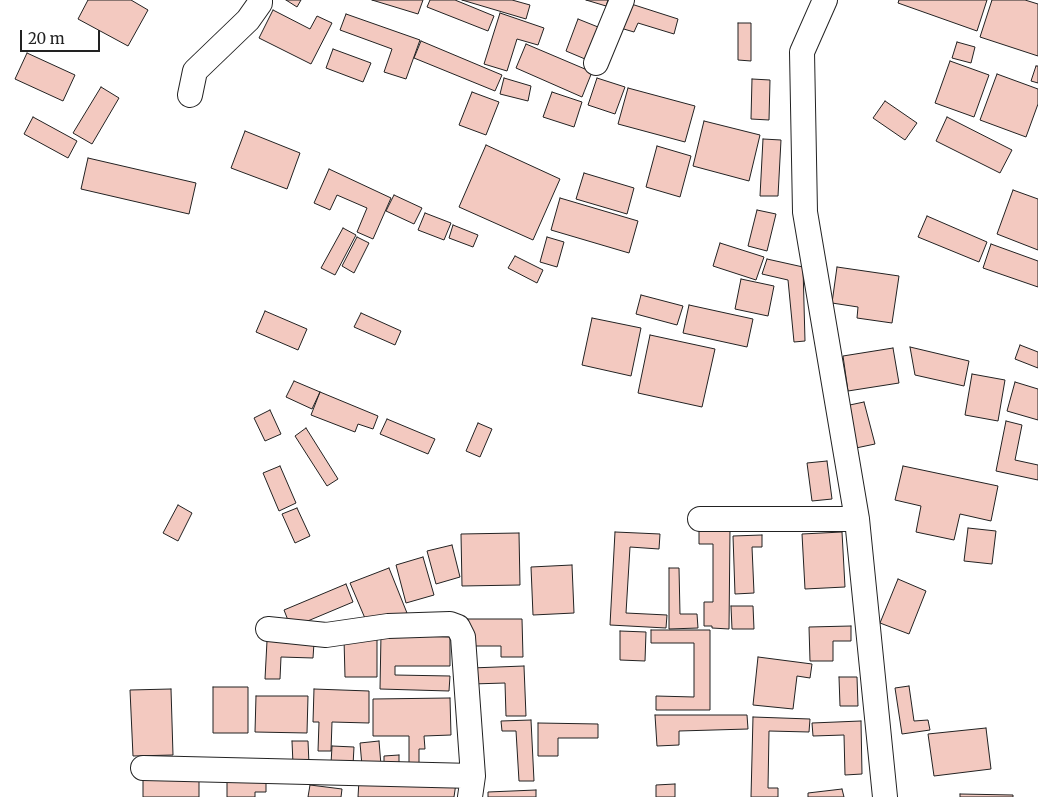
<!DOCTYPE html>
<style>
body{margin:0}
#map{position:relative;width:1038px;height:797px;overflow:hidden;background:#fff;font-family:Merriweather,serif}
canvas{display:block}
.scale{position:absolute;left:20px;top:30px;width:80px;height:22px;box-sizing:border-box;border:2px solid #222;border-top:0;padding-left:6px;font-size:15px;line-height:18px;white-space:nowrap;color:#222;-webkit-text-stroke:4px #fff;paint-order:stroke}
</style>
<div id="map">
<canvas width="1038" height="797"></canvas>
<div class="scale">20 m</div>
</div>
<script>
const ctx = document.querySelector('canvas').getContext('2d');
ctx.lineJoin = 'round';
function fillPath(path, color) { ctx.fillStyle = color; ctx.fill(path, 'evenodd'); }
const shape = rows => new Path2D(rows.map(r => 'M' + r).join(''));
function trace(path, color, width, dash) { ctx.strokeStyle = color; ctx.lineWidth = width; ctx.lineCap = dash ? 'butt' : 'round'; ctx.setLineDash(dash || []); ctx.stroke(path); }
const building = shape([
 [88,0,131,0,148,10,128,46,78,19,88,0],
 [286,0,301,0,297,7,286,0],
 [372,0,423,0,418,14,372,0],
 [430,0,455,0,494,16,488,31,427,7,430,0],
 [462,0,512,0,530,5,526,19,462,0],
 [586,0,608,0,606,6,586,0],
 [899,0,987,0,977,31,898,3,899,0],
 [992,0,1025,0,1038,4,1038,56,980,37,992,0],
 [625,2,678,19,674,34,638,23,634,32,617,27,625,2],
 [273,10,310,29,317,16,332,23,311,64,259,38,273,10],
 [500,13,544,28,538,45,517,39,507,71,484,64,500,13],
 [346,14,420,40,406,79,384,72,392,49,340,30,346,14],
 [578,19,598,27,585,59,566,51,578,19],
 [738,23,751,23,751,61,738,60,738,23],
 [421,41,502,75,495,91,414,58,421,41],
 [957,42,975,47,971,63,952,58,957,42],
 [526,44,592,72,582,97,516,68,526,44],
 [333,49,371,63,363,82,326,68,333,49],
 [27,53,75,75,63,101,15,79,27,53],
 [950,61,989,75,974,117,935,103,950,61],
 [1036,66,1038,66,1038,83,1031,81,1036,66],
 [997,74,1038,89,1038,104,1026,137,980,120,997,74],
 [504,78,531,86,528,101,500,94,504,78],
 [597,78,625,87,615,114,588,105,597,78],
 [752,79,770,80,769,120,751,119,752,79],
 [101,87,119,98,92,144,73,133,101,87],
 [628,88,695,106,685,142,618,124,628,88],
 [472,92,499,102,486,135,459,125,472,92],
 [552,92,582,102,574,127,543,117,552,92],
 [885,101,917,123,905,140,873,118,885,101],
 [33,117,77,141,68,158,24,134,33,117],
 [947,117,1012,150,1000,173,936,141,947,117],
 [704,121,760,135,749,181,693,166,704,121],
 [245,131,300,153,287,189,231,168,245,131],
 [763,139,781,140,778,196,760,196,763,139],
 [486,145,560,179,533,240,459,207,486,145],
 [657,146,691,156,680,197,646,187,657,146],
 [88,158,196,183,189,214,81,189,88,158],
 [329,169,391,198,373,239,357,232,367,208,337,195,330,210,314,203,329,169],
 [584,173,634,188,627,214,576,199,584,173],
 [1013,190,1038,199,1038,250,997,234,1013,190],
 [394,195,422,208,414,224,386,211,394,195],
 [560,198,638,221,629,253,551,230,560,198],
 [757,210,776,214,767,251,748,246,757,210],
 [425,213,451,223,444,240,418,230,425,213],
 [927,216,987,242,979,262,918,237,927,216],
 [453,225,478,235,473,247,449,238,453,225],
 [343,228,356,235,335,275,321,268,343,228],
 [357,237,369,243,354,273,342,266,357,237],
 [547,237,564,242,557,267,540,262,547,237],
 [720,243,764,257,756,280,713,266,720,243],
 [991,244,1038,261,1038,287,983,268,991,244],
 [515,256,543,270,537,283,508,268,515,256],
 [767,259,803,267,805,341,794,342,788,280,762,274,767,259],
 [837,267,899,276,892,323,857,318,858,307,832,303,837,267],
 [741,279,774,286,768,316,735,309,741,279],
 [641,295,683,306,677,325,636,314,641,295],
 [689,305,753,319,747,347,683,333,689,305],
 [265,311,307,329,298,350,256,332,265,311],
 [361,313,401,331,395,345,354,327,361,313],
 [592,318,641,328,631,376,582,365,592,318],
 [650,335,715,349,702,407,638,393,650,335],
 [1020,345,1038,352,1038,368,1015,359,1020,345],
 [910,347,969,361,964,386,915,375,910,347],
 [893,348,899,383,848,391,843,356,893,348],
 [972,374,1005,380,998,421,965,415,972,374],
 [294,381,320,392,312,409,286,397,294,381],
 [1015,382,1038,389,1038,420,1007,411,1015,382],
 [320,392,378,416,373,429,358,424,355,432,311,415,320,392],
 [864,402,875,444,856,448,845,406,864,402],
 [270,410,281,434,265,441,254,418,270,410],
 [387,419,435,439,428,454,380,434,387,419],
 [1006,421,1022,425,1015,460,1038,465,1038,480,996,471,1006,421],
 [478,423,492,429,480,457,466,451,478,423],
 [306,428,338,479,327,486,295,436,306,428],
 [827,461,832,499,812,501,807,463,827,461],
 [280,466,296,503,279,511,263,473,280,466],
 [903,466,998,486,991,521,960,514,954,540,916,532,921,506,895,500,903,466],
 [178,505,192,513,178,541,163,533,178,505],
 [297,508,310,536,295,543,282,514,297,508],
 [968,528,996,531,992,564,964,561,968,528],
 [699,530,730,530,729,629,712,628,712,626,704,626,704,602,713,602,713,544,699,544,699,530],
 [615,532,660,534,659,549,630,547,626,613,667,615,666,628,610,625,615,532],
 [842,532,845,587,805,589,802,534,842,532],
 [519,533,520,585,462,586,461,534,519,533],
 [762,535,762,547,752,547,754,593,735,594,733,536,762,535],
 [452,545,460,577,436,584,427,551,452,545],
 [423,557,434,595,406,603,396,565,423,557],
 [572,565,574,613,533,615,531,567,572,565],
 [389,568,407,613,367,623,350,583,389,568],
 [669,568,679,568,680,614,697,614,698,628,669,629,669,568],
 [898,579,926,591,909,634,880,623,898,579],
 [346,584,353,602,291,628,284,610,346,584],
 [731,606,753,606,754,629,732,629,731,606],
 [467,619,522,619,523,657,501,657,501,646,467,646,467,619],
 [851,626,851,641,833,641,833,661,810,661,809,627,851,626],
 [651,630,710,630,710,710,656,710,656,696,694,697,694,643,651,643,651,630],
 [620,631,646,632,645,661,620,660,620,631],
 [381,635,450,637,450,666,395,666,395,675,450,676,449,691,380,689,381,635],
 [377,638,377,677,345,677,344,639,377,638],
 [267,641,314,643,313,658,281,657,280,679,265,679,267,641],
 [758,657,812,664,810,678,797,676,793,709,753,705,758,657],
 [524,666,526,716,506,716,505,683,472,684,471,668,524,666],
 [839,677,857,677,858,706,840,706,839,677],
 [909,686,914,721,928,720,930,730,902,734,895,688,909,686],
 [213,687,248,687,248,733,213,733,213,687],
 [171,689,173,755,133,756,130,690,171,689],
 [314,689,369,691,369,723,332,722,331,751,318,751,319,722,313,722,314,689],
 [256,696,308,696,307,733,255,732,256,696],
 [450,698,451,735,424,736,425,749,419,749,419,766,409,766,409,736,373,736,373,699,450,698],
 [655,715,747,715,748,729,679,731,679,745,657,746,655,715],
 [753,717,810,719,809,732,769,731,768,788,778,788,778,797,751,797,753,717],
 [531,720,534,781,519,781,516,731,502,731,501,721,531,720],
 [861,721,862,774,845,775,844,735,813,736,812,723,861,721],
 [538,723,598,724,598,738,558,738,558,756,538,756,538,723],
 [986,728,991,769,934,776,928,734,986,728],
 [292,741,308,741,309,764,293,764,292,741],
 [379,741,381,765,362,766,360,743,379,741],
 [332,746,354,747,353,765,331,764,332,746],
 [399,755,399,765,384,766,384,756,399,755],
 [143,778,199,779,199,797,143,797,143,778],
 [359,780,456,783,454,797,358,797,359,780],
 [227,781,266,782,266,792,255,792,255,797,227,797,227,781],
 [675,784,675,797,656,797,656,785,675,784],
 [310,785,342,789,341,797,308,797,310,785],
 [842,789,844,797,808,797,808,793,842,789],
 [536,790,536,797,488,797,488,792,536,790],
 [960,794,1013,795,1013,797,960,797,960,794]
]);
fillPath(building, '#f3c9c0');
trace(building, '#222', 1);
const street = shape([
 [825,0,802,52,805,212,857,519,885,797],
 [596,63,622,0],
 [190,95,195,71,248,20,260,3,260,0],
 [700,519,857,519],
 [268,629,326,635,388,626,450,624,458,627,463,637,473,776,470,797],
 [143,768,473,776]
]);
trace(street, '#222', 26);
trace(street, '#fff', 24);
</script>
